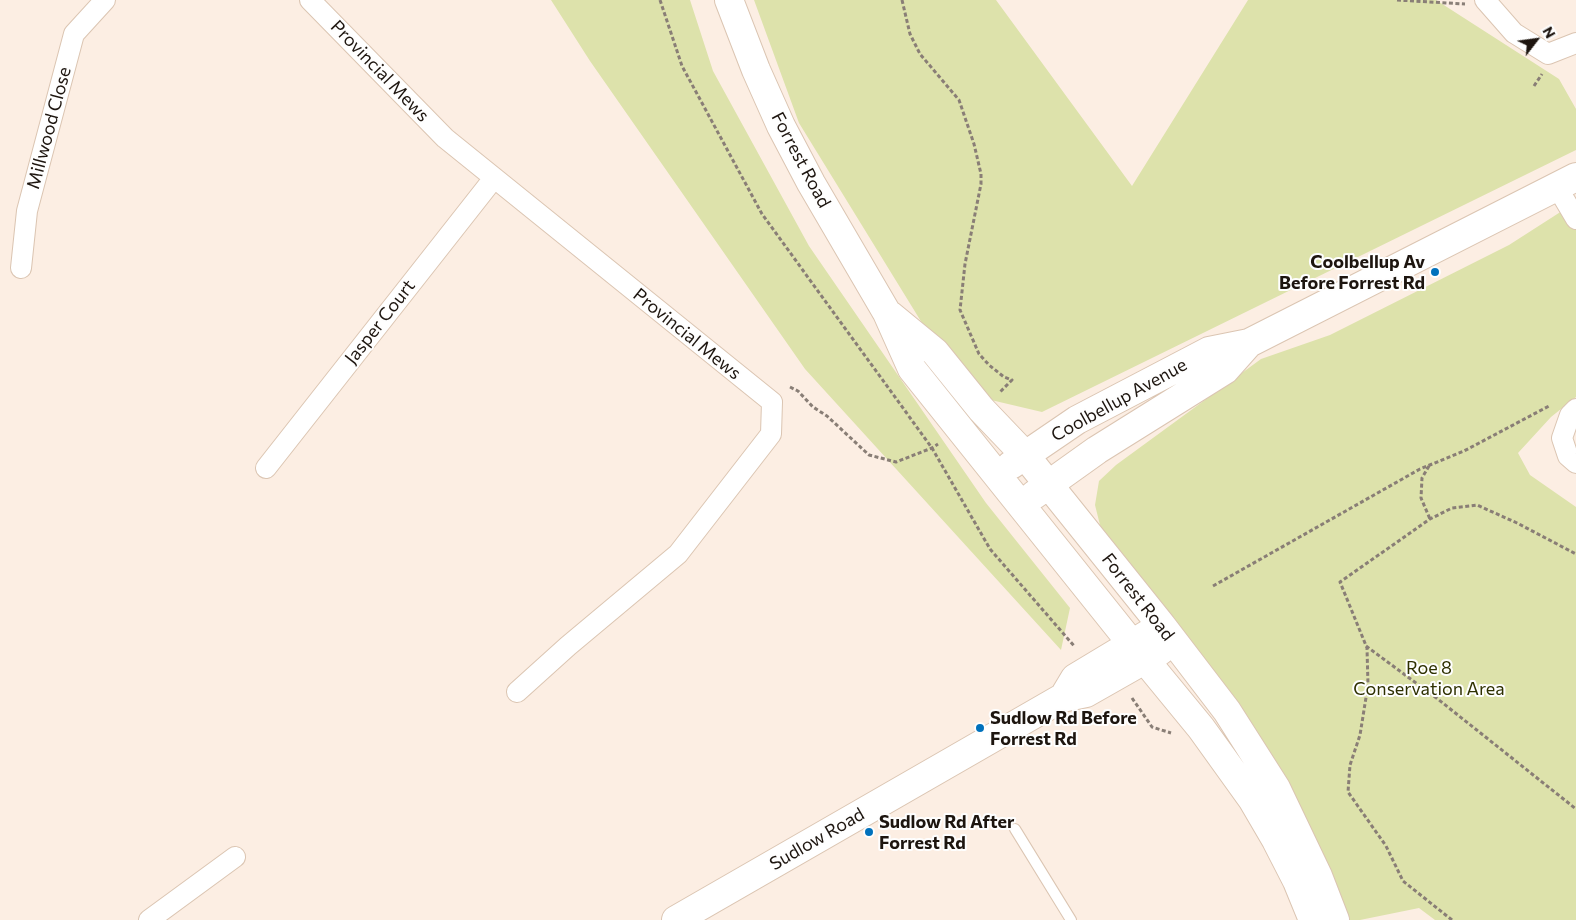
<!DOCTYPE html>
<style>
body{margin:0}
#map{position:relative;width:1576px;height:920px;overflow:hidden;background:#fceee3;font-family:Commissioner,sans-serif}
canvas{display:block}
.north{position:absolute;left:1511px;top:15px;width:50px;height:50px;-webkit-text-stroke:4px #fefefe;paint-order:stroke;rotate:60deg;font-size:14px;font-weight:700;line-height:20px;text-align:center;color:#1d150f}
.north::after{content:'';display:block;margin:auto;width:18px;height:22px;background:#1d150f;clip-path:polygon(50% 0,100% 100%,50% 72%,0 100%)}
</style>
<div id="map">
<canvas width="1576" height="920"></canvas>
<div class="north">N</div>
</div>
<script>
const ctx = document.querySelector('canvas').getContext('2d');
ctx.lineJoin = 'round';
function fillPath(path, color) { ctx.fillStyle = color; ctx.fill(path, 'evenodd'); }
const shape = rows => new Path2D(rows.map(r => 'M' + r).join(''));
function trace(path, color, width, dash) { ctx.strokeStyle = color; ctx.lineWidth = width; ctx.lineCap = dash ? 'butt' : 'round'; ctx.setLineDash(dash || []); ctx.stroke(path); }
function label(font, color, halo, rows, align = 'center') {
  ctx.font = font + ' Commissioner,sans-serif'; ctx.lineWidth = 4; ctx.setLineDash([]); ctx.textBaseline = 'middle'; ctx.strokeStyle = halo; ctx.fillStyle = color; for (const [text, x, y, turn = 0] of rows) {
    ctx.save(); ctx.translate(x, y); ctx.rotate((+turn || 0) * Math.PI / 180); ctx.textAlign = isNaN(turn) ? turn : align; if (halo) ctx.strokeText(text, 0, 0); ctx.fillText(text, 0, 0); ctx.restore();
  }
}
fillPath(shape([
 [551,0,690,0,713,71,809,246,986,503,1070,608,1061,650,805,369,590,61],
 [754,0,996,0,1132,186,1248,0,1436,0,1559,79,1576,109,1576,150,1042,412,991,400,922,323,799,123],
 [1576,202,1576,397,1551,417,1518,453,1530,475,1576,507,1576,920,1435,920,1419,908,1360,920,1348,920,1293,795,1267,749,1227,690,1103,537,1095,505,1099,481,1116,465,1261,359,1330,335,1509,245]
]), '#dde2ab');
const lane = shape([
 [1015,829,1071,920]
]);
const street = shape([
 [310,0,445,138,772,402,771,434,678,554,568,646,517,692],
 [1485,0,1514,33,1548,54,1576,43],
 [1557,187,1576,219],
 [21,268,27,211,74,34,105,0],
 [1576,409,1570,415,1562,438,1568,456,1576,463],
 [266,468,494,178],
 [149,920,235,857]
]);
const secondary = shape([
 [729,0,756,70,781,126,811,183,887,313,912,369,1132,644,1201,728,1252,799,1276,840,1297,881,1313,920],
 [890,315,935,352,981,409,1024,454,1162,626,1227,711,1276,788,1318,876,1335,920],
 [1011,465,1077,420,1209,351,1249,343,1576,177],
 [1034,495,1097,450,1225,370,1249,343],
 [1066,693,1075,678,1148,634],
 [676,920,1062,698,1086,693,1160,651]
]);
trace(lane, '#dbc5b2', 12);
trace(street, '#dbc5b2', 22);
trace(secondary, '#dbc5b2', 30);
trace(shape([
 [660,0,682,66,762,214,932,448,990,549,1075,647],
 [902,0,910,34,920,54,959,100,974,144,981,174,981,184,965,264,960,310,979,354,989,365,1004,377,1012,380,1000,392],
 [1397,0,1465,4],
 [1534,86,1542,74],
 [790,387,798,391,813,407,827,416,869,455,896,462,932,448,938,444],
 [1429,466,1422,478,1421,498,1430,519],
 [1213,586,1420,469,1464,451,1549,406],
 [1366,646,1439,700,1576,809],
 [1132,698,1152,727,1171,733],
 [1452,920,1403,881,1386,846,1348,792,1350,765,1360,735,1368,685,1367,648,1340,582,1430,519,1452,508,1477,505,1517,523,1576,554]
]), '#897e76', 3, [4, 2.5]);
trace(lane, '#fff', 10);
trace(street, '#fff', 20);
trace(secondary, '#fff', 28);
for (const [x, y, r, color] of [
 [1435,272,5,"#0071bc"],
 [980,728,5,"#0071bc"],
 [869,832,5,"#0071bc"]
]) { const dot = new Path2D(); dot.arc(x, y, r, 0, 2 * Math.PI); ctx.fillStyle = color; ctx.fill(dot); trace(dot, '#fefefe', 2); }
label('18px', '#1d150f', '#fefefe', [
 ["Provincial Mews",380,71,46],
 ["Millwood Close",49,128,-75],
 ["Forrest Road",801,160,62],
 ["Jasper Court",380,322,-52],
 ["Provincial Mews",687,334,39],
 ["Coolbellup Avenue",1119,400,-29],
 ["Forrest Road",1138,597,52],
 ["Sudlow Road",817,839,-30]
]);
label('bold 18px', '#1d150f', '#fefefe', [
 ["Coolbellup Av",1425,262,"right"],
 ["Before Forrest Rd",1425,283,"right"],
 ["Sudlow Rd Before",990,718],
 ["Forrest Rd",990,739],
 ["Sudlow Rd After",879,822],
 ["Forrest Rd",879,843]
], 'left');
label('18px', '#2e3000', '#fefefe', [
 ["Roe 8",1429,668],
 ["Conservation Area",1429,689]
]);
</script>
